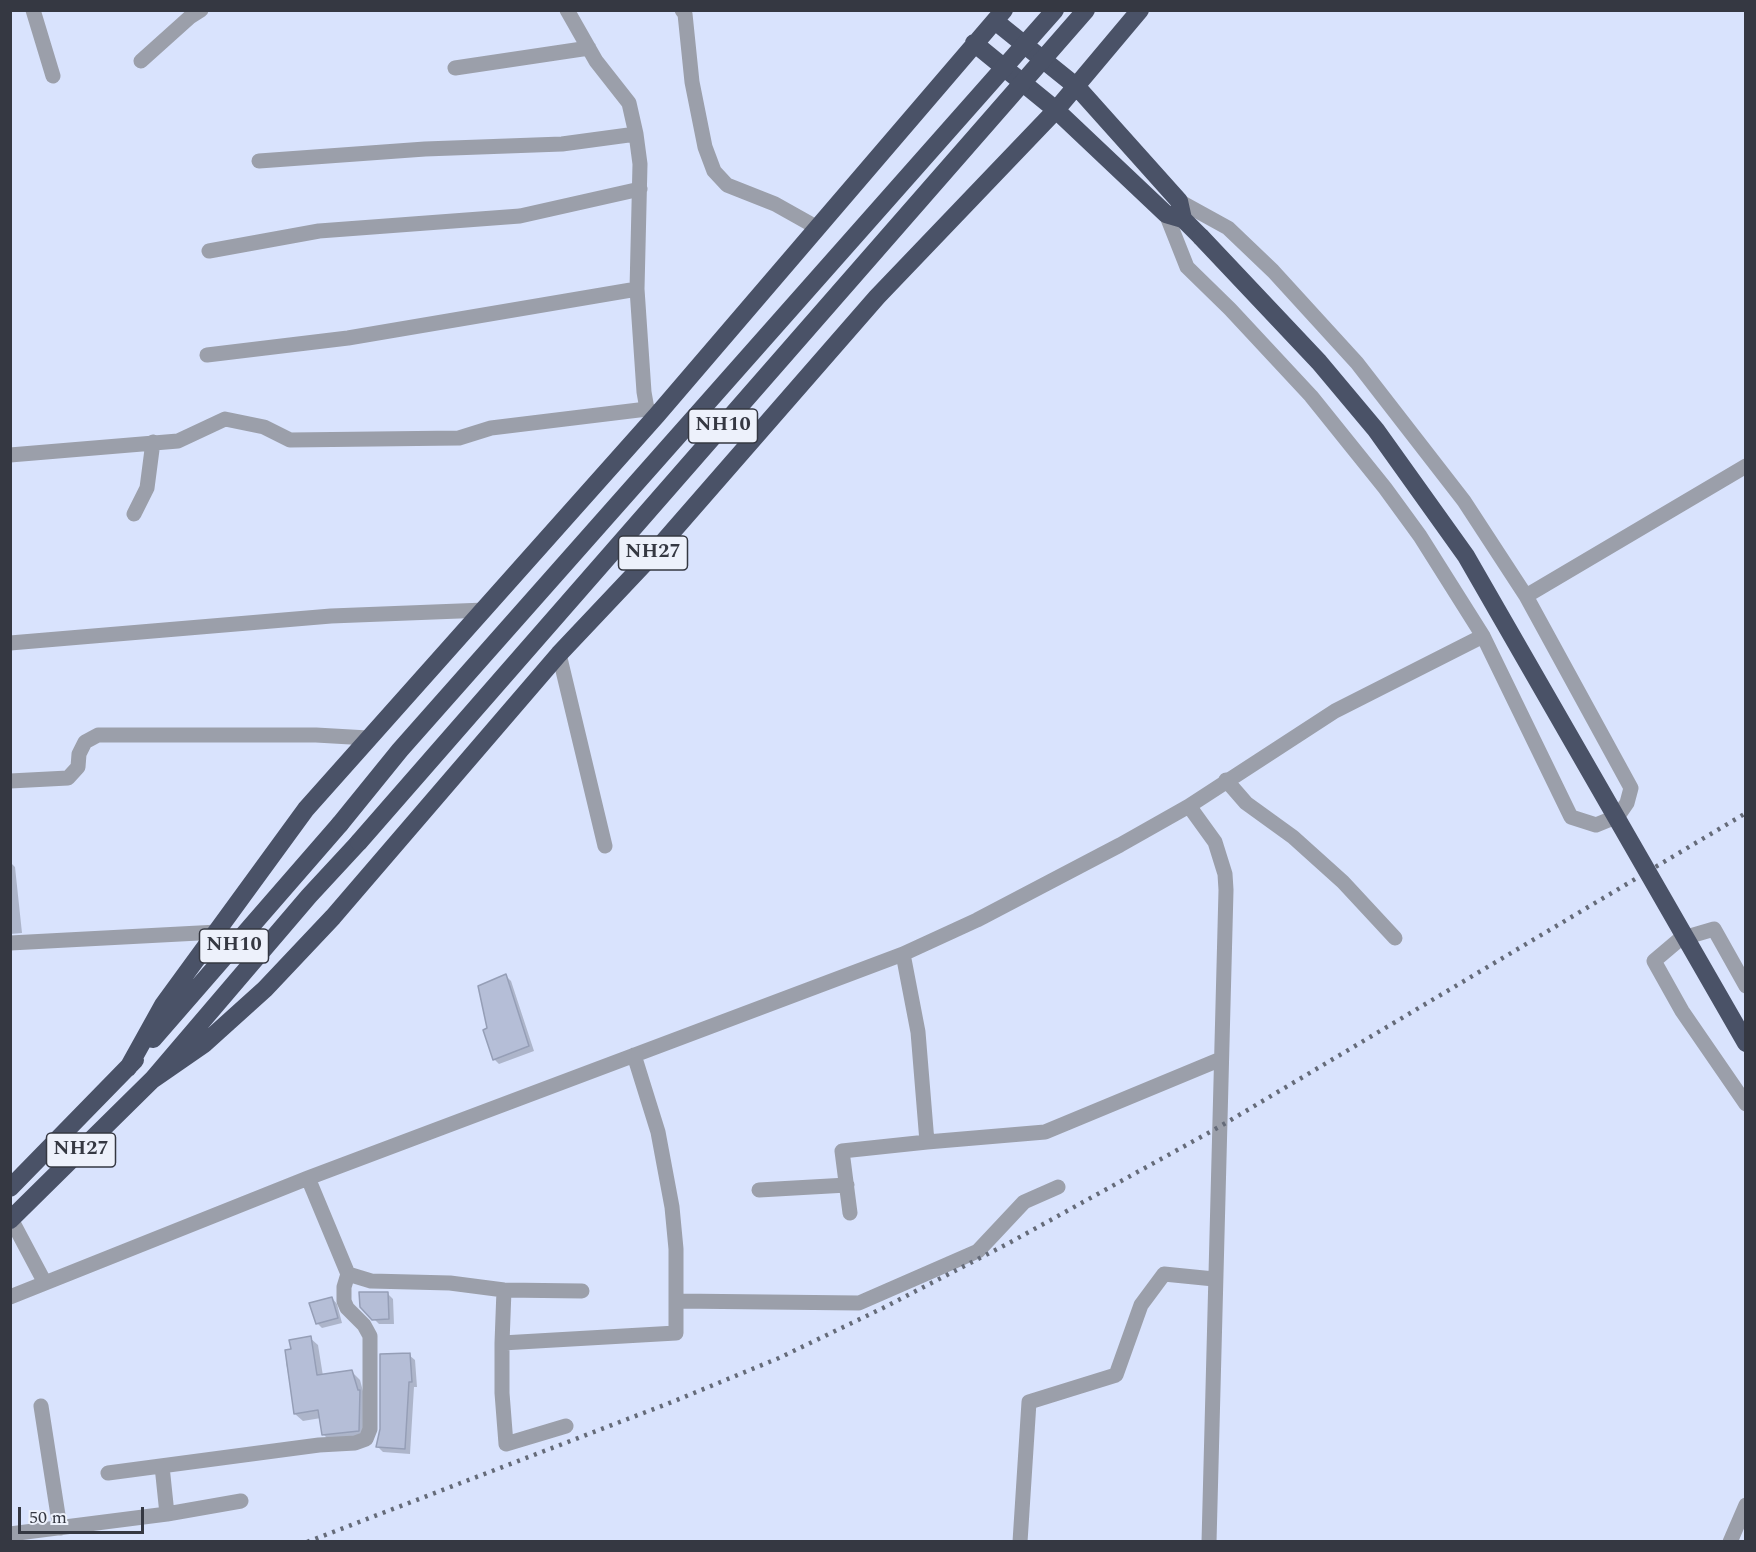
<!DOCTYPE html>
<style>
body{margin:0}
#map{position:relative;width:1756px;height:1552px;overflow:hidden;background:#d9e3fd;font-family:Spectral,serif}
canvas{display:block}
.frame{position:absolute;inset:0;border:12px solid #353842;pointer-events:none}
.scale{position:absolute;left:18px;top:1507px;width:126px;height:27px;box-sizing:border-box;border:3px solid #353842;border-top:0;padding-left:8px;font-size:18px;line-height:21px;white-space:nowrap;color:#353842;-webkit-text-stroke:4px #edf1fb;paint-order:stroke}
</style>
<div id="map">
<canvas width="1756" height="1552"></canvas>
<div class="frame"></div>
<div class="scale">50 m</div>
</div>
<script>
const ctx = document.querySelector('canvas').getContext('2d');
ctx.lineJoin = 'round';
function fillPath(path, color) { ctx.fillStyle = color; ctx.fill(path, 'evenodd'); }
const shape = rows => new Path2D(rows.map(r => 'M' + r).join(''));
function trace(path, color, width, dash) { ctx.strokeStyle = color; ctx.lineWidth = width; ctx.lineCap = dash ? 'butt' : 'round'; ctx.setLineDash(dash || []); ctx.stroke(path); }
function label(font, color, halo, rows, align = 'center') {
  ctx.font = font + ' Spectral,serif'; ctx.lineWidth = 4.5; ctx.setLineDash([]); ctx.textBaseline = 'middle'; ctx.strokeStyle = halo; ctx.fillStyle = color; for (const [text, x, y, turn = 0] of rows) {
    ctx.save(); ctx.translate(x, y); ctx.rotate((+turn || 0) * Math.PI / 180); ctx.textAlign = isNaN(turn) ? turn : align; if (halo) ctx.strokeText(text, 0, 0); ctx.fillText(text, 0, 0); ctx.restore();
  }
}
fillPath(shape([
 [10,862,15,867,22,933,10,934],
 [505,975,511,981,534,1051,499,1064,494,1059,489,1029],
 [387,1293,393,1299,394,1324,379,1324,361,1306],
 [332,1298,337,1304,342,1323,322,1328,317,1323],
 [310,1338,318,1345,323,1376,352,1372,360,1380,364,1395,366,1439,331,1442,323,1434,321,1418,303,1421,295,1414,286,1362],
 [409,1355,415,1360,417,1387,414,1387,410,1454,383,1452,378,1447]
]), '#0003');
const building = shape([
 [506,974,529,1046,493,1060,483,1030,487,1028,478,986,506,974],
 [359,1292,388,1292,389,1319,372,1320,360,1307,359,1292],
 [332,1297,338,1318,316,1324,309,1303,332,1297],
 [311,1336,317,1375,352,1370,358,1390,360,1390,359,1431,322,1435,318,1410,294,1414,285,1350,291,1349,289,1340,311,1336],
 [410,1353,412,1382,409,1382,405,1449,376,1447,380,1429,380,1354,410,1353]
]);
fillPath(building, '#b5bed7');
trace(building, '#959eb6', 1.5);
trace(shape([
 [33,10,53,76],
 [567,10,596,61,629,103,636,134,640,164,637,289,644,392,647,409,655,413],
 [682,10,685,14,692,82,705,147,714,171,727,185,775,204,816,227],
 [141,61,190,17,201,10],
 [455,68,589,48],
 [259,161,425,149,562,144,636,134],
 [1166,214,1187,267,1230,309,1311,396,1385,488,1420,536,1483,636,1571,817,1596,825,1618,816,1627,803,1631,788,1526,596,1464,501,1357,363,1273,271,1228,228,1179,201],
 [209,251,319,231,520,216,640,189],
 [207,355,348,338,637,289],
 [10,455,178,441,225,419,264,427,290,440,459,438,491,428,647,409],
 [134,514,147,488,153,442],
 [1526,596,1746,466],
 [10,643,331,616,485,610],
 [559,654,605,846],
 [1226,780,1246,803,1293,837,1343,882,1395,938],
 [10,781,68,778,78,767,79,754,85,742,98,735,316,735,368,738],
 [1189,806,1215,842,1225,874,1226,890,1209,1542],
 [10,943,218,932],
 [1746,986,1714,929,1680,939,1654,961,1682,1011,1746,1104],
 [927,1142,1045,1132,1221,1059],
 [308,1178,348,1274,371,1281,450,1283,504,1290,582,1291],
 [759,1190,847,1185],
 [850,1213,842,1151,927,1142,918,1032,903,954],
 [11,1219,45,1283],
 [10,1297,308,1178,903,954,977,920,1120,845,1189,806,1335,711,1483,636],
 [677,1301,859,1303,978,1251,1024,1202,1058,1187],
 [502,1343,504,1290],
 [41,1406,60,1528],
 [566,1426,506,1444,502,1393,502,1343,676,1333,676,1249,672,1207,658,1132,634,1055],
 [162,1466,167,1514,241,1501],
 [108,1473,319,1445,355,1443,366,1439,370,1429,370,1336,364,1325,347,1308,344,1301,344,1287,348,1274],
 [10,1534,167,1514],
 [1020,1542,1029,1402,1116,1375,1141,1305,1164,1274,1214,1279],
 [1730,1542,1746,1505]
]), '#9b9faa', 15);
trace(shape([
 [995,21,1077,87,1179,201,1183,219],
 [974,43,1056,110,1166,214,1183,219,1201,237],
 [153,1039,340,824],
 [128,1068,163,1005,306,809,657,415,1004,10],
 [152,1080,204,1044,265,989,333,917,559,654,645,563,877,297,1056,110,1140,10],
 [10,1188,135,1060],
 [10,1220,152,1080,309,896,359,842]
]), '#4a5267', 18);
trace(shape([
 [307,1542,672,1402,779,1358,883,1308,1009,1243,1219,1127,1746,813]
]), '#656b79', 4.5, [3, 6]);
trace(shape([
 [1201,237,1319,362,1376,430,1466,556,1746,1043],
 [340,824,400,750,1055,10],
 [359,842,1086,10]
]), '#4a5267', 18);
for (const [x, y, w] of [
 [723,426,69],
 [653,553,69],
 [234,946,69],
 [81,1150,69]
]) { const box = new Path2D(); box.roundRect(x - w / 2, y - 17, w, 34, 4.5); ctx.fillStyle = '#edf1fb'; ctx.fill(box); trace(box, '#353842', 1.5); }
label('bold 20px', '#353842', null, [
 ["NH10",723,426],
 ["NH27",653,553],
 ["NH10",234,946],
 ["NH27",81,1150]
]);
</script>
